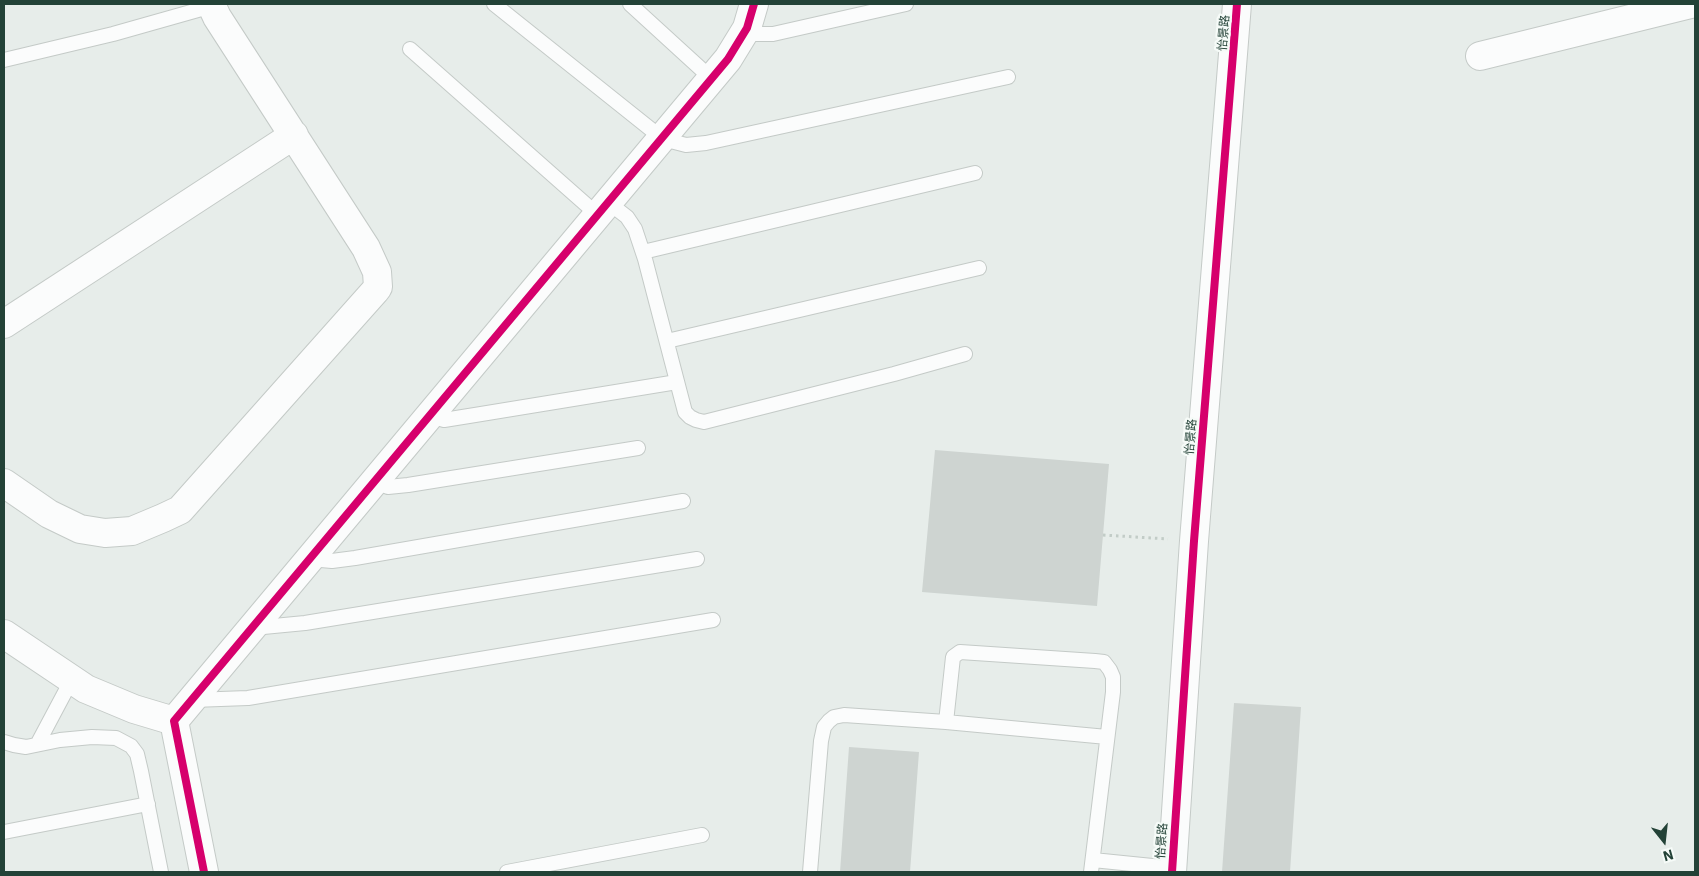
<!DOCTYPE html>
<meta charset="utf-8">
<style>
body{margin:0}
#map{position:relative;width:1699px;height:876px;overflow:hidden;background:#e7edea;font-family:"IBM Plex Sans",sans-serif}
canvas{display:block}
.frame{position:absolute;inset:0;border:5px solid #234237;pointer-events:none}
.north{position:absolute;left:1639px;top:816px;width:50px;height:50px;-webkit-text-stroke:4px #f6fbf8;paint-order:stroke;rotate:164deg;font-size:14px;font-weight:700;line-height:20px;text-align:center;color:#234237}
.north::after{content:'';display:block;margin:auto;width:18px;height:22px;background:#234237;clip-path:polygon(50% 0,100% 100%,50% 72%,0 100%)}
</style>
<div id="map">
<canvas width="1699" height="876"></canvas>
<div class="frame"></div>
<div class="north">N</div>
</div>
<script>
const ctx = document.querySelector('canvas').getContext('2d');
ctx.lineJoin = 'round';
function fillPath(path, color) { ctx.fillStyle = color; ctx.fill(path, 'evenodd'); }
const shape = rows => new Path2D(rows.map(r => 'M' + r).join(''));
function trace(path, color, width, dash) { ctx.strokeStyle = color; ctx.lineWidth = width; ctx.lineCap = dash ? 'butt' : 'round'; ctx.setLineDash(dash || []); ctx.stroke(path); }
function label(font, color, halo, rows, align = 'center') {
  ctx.font = font + ' "IBM Plex Sans","Noto Sans SC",sans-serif'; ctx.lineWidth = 4.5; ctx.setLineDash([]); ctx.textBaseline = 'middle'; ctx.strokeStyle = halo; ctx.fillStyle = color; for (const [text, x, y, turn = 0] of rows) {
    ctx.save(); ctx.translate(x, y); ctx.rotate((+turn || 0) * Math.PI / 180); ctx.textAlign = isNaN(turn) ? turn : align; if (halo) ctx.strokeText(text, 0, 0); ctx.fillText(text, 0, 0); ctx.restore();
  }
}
fillPath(shape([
 [935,450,1109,464,1097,606,922,592],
 [1234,703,1301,707,1290,872,1222,872],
 [849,747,919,752,910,872,840,872]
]), '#ced4d1');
const service = shape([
 [494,4,663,139,686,145,706,143,1008,77],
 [630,4,712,79],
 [744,34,773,34,906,4],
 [410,49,599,216],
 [4,60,113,34,212,6],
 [609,203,627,217,635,229,645,259,685,412,690,417,696,420,704,422,894,374,965,354],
 [643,252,975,173],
 [667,341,979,268],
 [430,416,444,420,475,415,677,382],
 [375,482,388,487,408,485,638,448],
 [310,559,332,561,355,558,683,501],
 [253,628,305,623,697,559],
 [193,700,248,698,713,620],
 [4,742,14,745,26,747,60,740,92,737,116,738,131,746,137,754,141,771,161,872],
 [38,743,72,679],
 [4,832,148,804],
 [1093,860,1172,868],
 [507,872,702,835],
 [810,872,821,741,824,727,829,721,834,717,844,715,946,722],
 [1091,872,1113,692,1113,677,1110,670,1104,662,1095,661,960,652,953,657,946,722,1107,737]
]);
const minor = shape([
 [1480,56,1691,4],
 [4,324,294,135],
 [4,483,49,514,80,529,105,533,132,531,163,518,180,510,375,291,378,287,377,272,366,248,217,17,211,4]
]);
const tertiary = shape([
 [4,634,86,689,134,709,174,721],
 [204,872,174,721,728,59,747,28,754,4],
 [1172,872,1194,541,1237,4]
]);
trace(service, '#c4cac7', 16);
trace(minor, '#c4cac7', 30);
trace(tertiary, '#c4cac7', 30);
trace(shape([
 [1103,535,1168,539]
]), '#c2ccc7', 3, [2.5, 4]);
trace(service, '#fbfcfc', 14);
trace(minor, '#fbfcfc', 28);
trace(tertiary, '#fbfcfc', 28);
trace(shape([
 [204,872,174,721,728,59,747,28,754,4],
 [1172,872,1194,541,1237,4]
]), '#d6006c', 8);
label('12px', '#234237', '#f6fbf8', [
 ["怡景路",1224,33,-85],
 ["怡景路",1191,437,-85],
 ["怡景路",1162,841,-86]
]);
</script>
